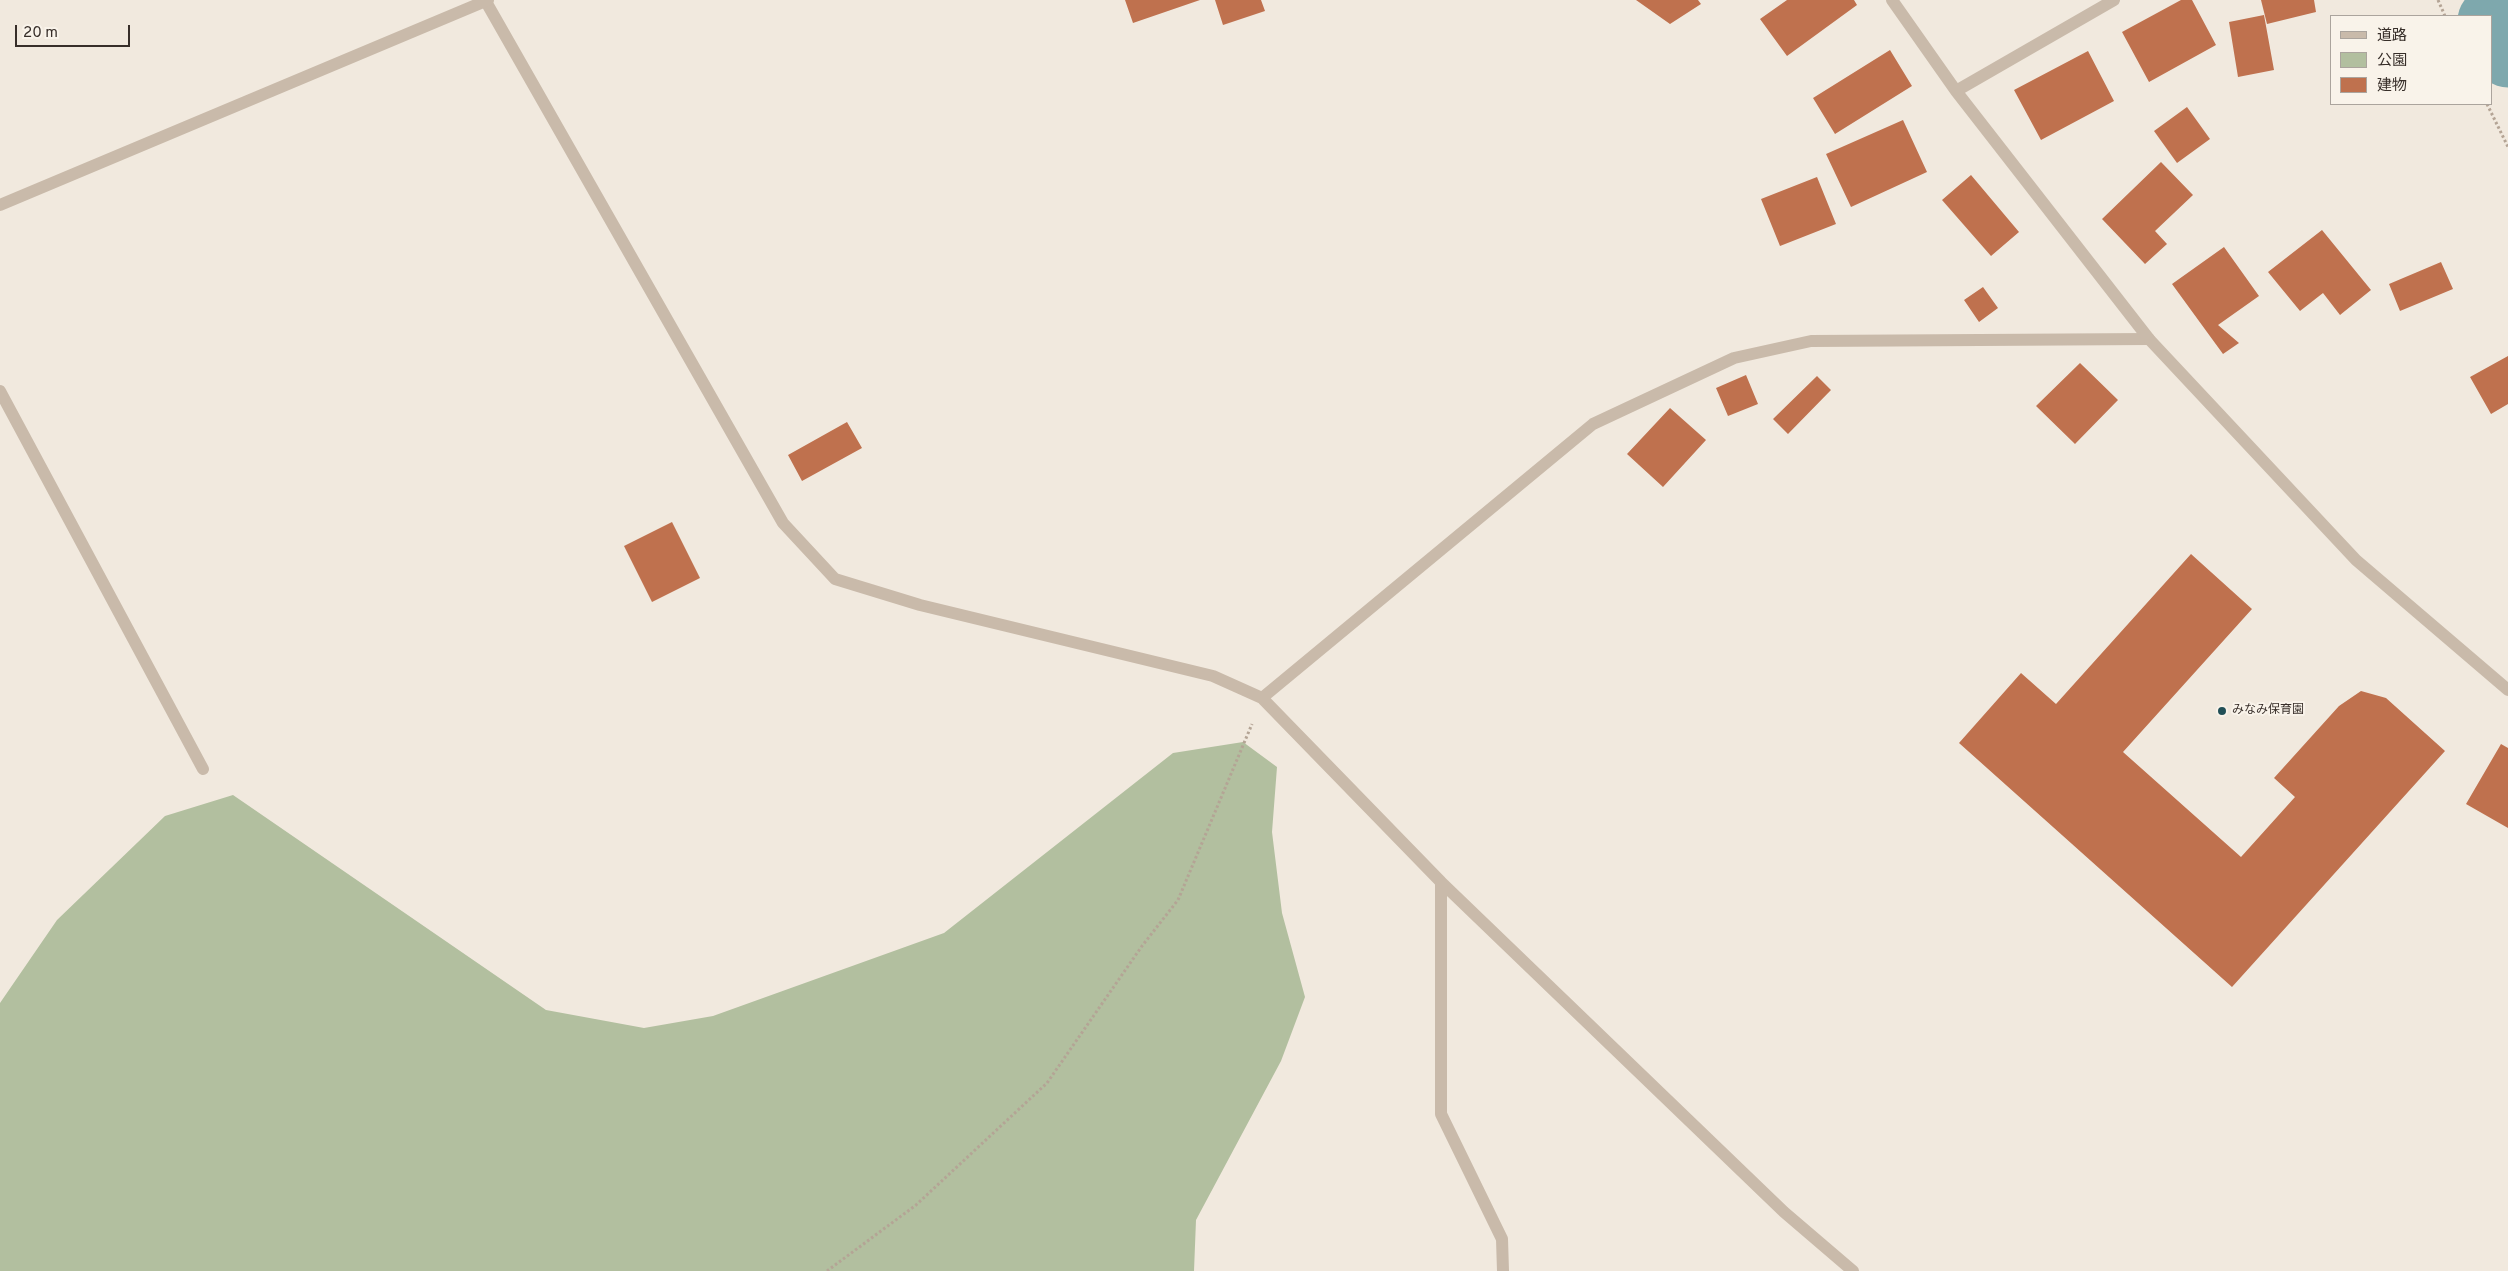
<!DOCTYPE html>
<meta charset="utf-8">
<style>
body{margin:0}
#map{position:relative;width:2508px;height:1271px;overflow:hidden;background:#f1e9de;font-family:Overpass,"Noto Sans JP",sans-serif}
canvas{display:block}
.legend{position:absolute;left:2330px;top:15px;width:162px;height:90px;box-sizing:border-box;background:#f9f3ea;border:1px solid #aba49d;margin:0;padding:6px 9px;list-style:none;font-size:15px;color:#372e29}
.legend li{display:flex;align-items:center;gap:10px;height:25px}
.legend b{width:25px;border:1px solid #aba49d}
.scale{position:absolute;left:15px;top:25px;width:115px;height:22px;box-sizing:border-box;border:2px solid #372e29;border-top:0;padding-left:6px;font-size:15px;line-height:18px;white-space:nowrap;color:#372e29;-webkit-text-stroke:4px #f9f3ea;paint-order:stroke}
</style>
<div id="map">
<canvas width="2508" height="1271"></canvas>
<ul class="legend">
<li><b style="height:6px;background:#c9baaa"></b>道路</li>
<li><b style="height:14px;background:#b2bf9f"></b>公園</li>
<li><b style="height:14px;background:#bf714e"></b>建物</li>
</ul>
<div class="scale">20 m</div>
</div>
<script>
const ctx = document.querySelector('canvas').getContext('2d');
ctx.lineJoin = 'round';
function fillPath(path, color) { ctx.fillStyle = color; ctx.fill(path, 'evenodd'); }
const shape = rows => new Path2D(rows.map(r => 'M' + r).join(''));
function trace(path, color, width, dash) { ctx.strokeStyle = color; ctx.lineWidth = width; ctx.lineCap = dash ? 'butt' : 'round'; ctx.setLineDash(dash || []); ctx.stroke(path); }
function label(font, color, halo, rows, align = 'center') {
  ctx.font = font + ' Overpass,"Noto Sans JP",sans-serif'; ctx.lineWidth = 4; ctx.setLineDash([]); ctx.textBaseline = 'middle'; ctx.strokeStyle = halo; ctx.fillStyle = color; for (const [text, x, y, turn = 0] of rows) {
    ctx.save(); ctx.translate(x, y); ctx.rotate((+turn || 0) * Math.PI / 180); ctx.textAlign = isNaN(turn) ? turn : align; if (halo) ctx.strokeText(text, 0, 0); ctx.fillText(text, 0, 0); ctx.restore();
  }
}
fillPath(shape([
 [1243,742,1277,767,1272,832,1282,913,1305,997,1281,1061,1196,1220,1194,1271,0,1271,0,1003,57,920,165,816,233,795,546,1010,644,1028,713,1016,944,933,1173,753]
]), '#b2bf9f');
trace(shape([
 [2492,21,2508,53]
]), '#7ea8ad', 69);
fillPath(shape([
 [1125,0,1200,0,1133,23],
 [1215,0,1261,0,1265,11,1223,25],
 [1636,0,1698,0,1701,4,1670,24],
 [1787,0,1854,0,1857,5,1787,56,1760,19],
 [2181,0,2192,0,2216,45,2149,82,2122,32],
 [2261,0,2314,0,2316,12,2267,24],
 [2264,15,2274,70,2238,77,2229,22],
 [1890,50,1912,86,1835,134,1813,98],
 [2088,51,2114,101,2041,140,2014,90],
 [2187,107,2210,139,2177,163,2154,131],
 [1903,120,1927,172,1851,207,1826,154],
 [2161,162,2193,195,2155,231,2167,244,2145,264,2102,219],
 [1971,175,2019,232,1991,256,1942,200],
 [1817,177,1836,224,1780,246,1761,199],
 [2322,230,2371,290,2340,315,2323,293,2300,311,2268,272],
 [2224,247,2259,296,2218,325,2239,343,2223,354,2172,284],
 [2441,262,2453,289,2400,311,2389,284],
 [1983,287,1998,308,1979,322,1964,300],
 [2508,356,2508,404,2491,414,2470,377],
 [2080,363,2118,400,2075,444,2036,406],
 [1746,375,1758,404,1728,416,1716,388],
 [1817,376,1831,390,1788,434,1773,419],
 [1670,408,1706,440,1663,487,1627,454],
 [847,422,862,448,802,481,788,455],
 [672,522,700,578,652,602,624,546],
 [2191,554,2252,609,2123,752,2241,857,2295,797,2274,778,2339,706,2361,691,2386,698,2445,751,2232,987,1959,743,2021,673,2056,704],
 [2501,744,2508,748,2508,828,2466,804]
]), '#bf714e');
trace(shape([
 [2438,0,2445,16],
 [2487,104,2508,147],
 [827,1271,916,1205,1047,1083,1142,946,1178,900,1252,724]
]), '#b4a495', 3, [2.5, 2.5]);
trace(shape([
 [0,391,203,769]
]), '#c9baaa', 12);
trace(shape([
 [485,0,783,523,835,579,920,605,1213,676,1262,698,1441,882,1784,1212,1853,1271],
 [1262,698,1593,424,1734,358,1811,341,2149,339],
 [1441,882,1441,1114,1502,1239,1503,1271]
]), '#c9baaa', 12);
trace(shape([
 [1892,0,1956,91,2149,339,2356,560,2508,690],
 [1956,91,2114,0],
 [0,205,488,0]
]), '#c9baaa', 12);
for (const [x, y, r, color] of [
 [2222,711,5,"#214f56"]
]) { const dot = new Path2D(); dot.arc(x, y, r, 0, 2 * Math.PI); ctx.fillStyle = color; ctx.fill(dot); trace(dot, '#f9f3ea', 2); }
label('12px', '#372e29', '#f9f3ea', [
 ["みなみ保育園",2232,711]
], 'left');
</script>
